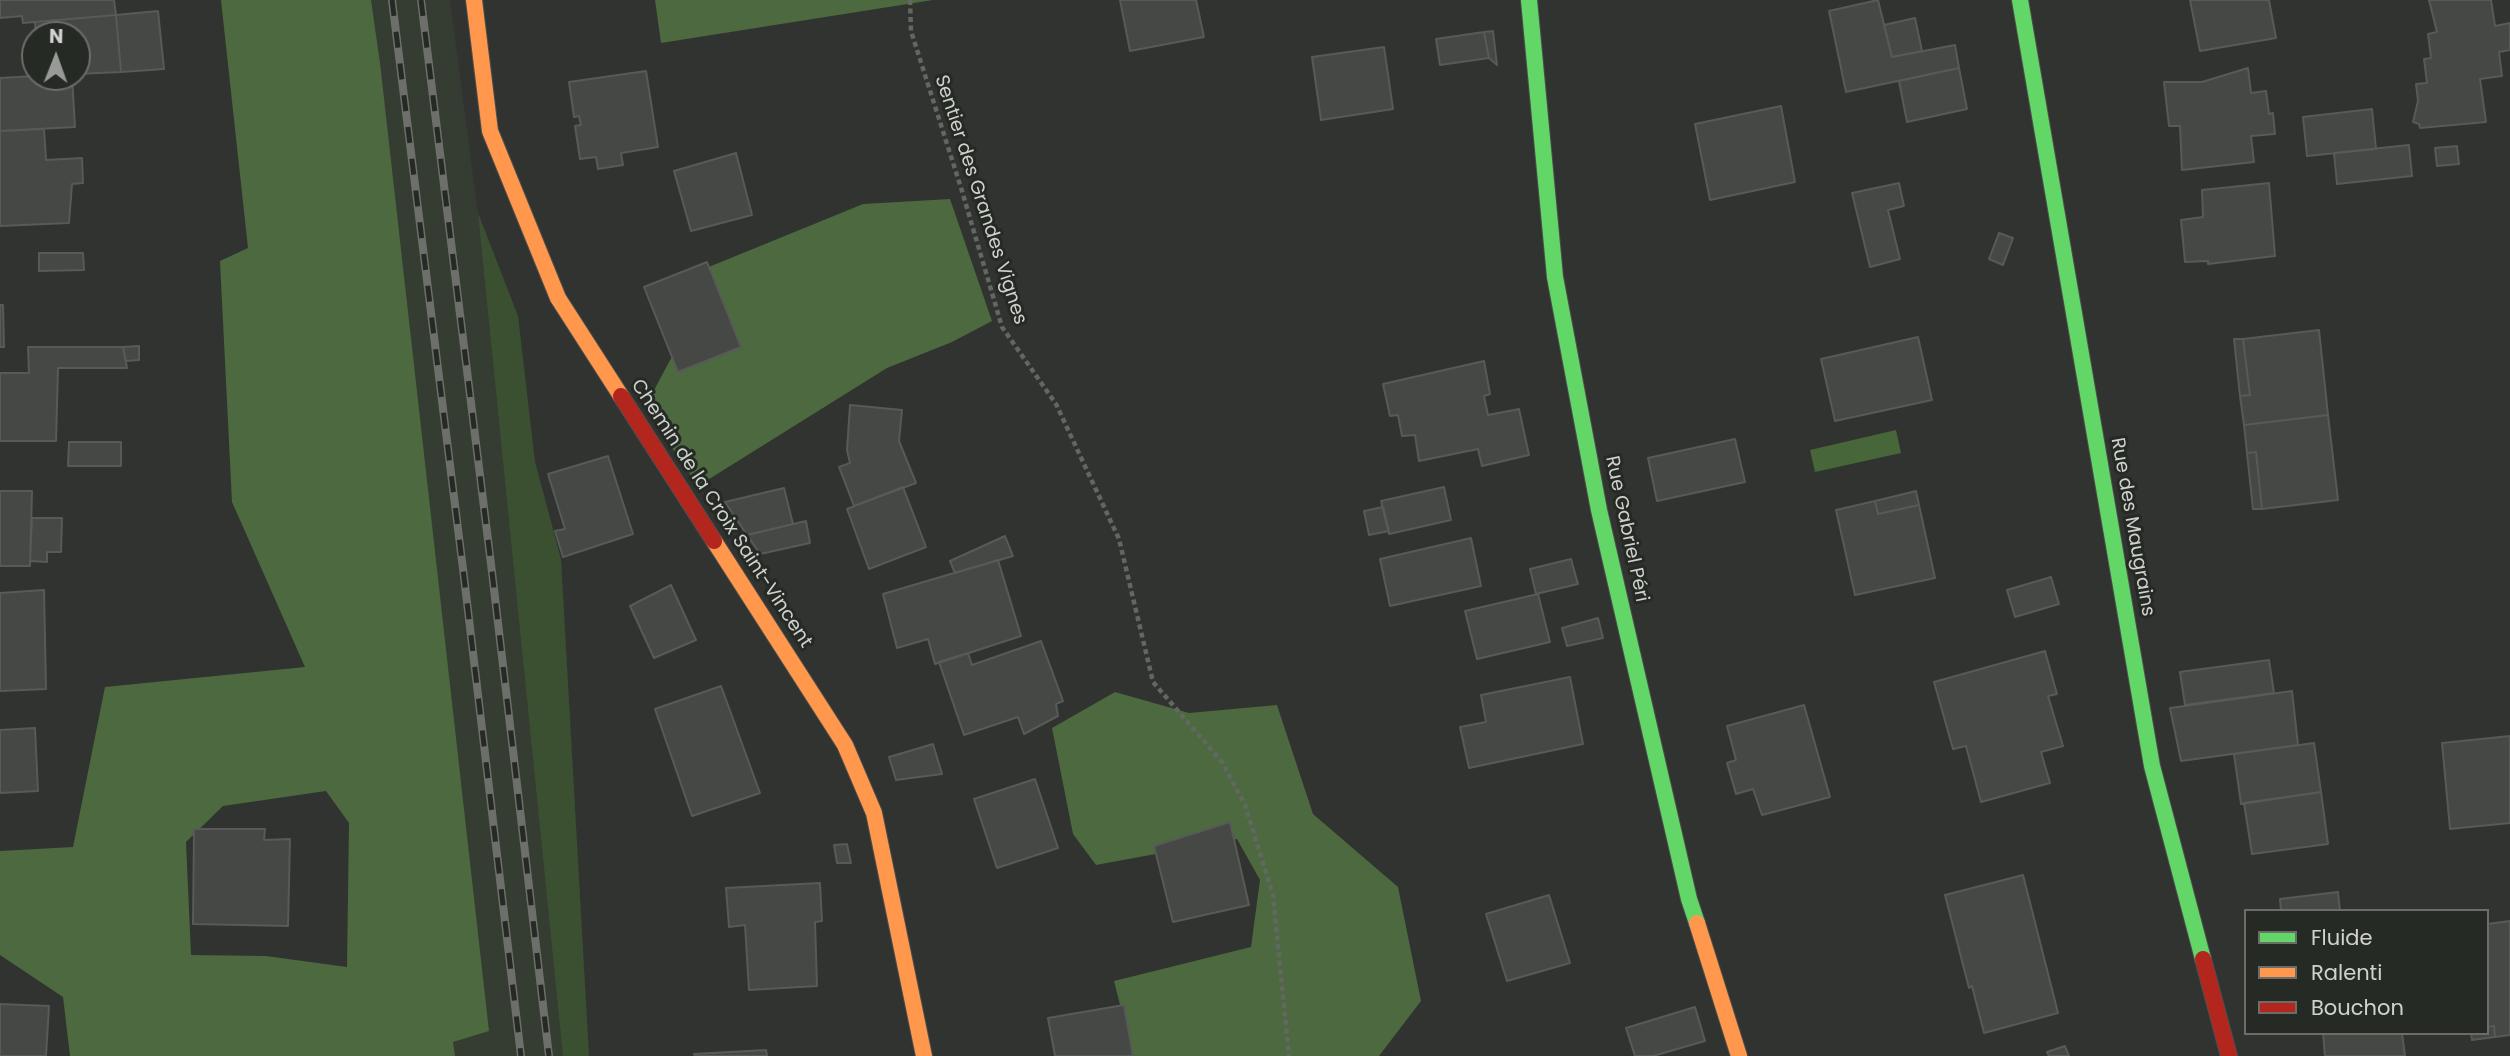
<!DOCTYPE html>
<meta charset="utf-8">
<style>
body{margin:0}
#map{position:relative;width:2510px;height:1056px;overflow:hidden;background:#30332f;font-family:Poppins,sans-serif}
canvas{display:block}
.legend{position:absolute;left:2244px;top:909px;width:245px;height:126px;box-sizing:border-box;background:#262a24;border:2px solid #6a6d68;margin:0;padding:9px 12px;list-style:none;font-size:21px;color:#cfd2ce}
.legend li{display:flex;align-items:center;gap:14px;height:35px}
.legend b{width:35px;border:2px solid #6a6d68}
.north{position:absolute;left:21px;top:21px;width:70px;height:70px;box-sizing:border-box;background:#262a24;border:2px solid #6a6d68;border-radius:50%;rotate:1deg;font-size:19px;font-weight:700;line-height:28px;text-align:center;color:#cfd2ce}
.north::after{content:'';display:block;margin:auto;width:24px;height:32px;background:#979a96;clip-path:polygon(50% 0,100% 100%,50% 72%,0 100%)}
</style>
<div id="map">
<canvas width="2510" height="1056"></canvas>
<ul class="legend">
<li><b style="height:9px;background:#63d668"></b>Fluide</li>
<li><b style="height:9px;background:#ff974d"></b>Ralenti</li>
<li><b style="height:9px;background:#b3261e"></b>Bouchon</li>
</ul>
<div class="north">N</div>
</div>
<script>
const ctx = document.querySelector('canvas').getContext('2d');
ctx.lineJoin = 'round';
function fillPath(path, color) { ctx.fillStyle = color; ctx.fill(path, 'evenodd'); }
const shape = rows => new Path2D(rows.map(r => 'M' + r).join(''));
function trace(path, color, width, dash) { ctx.strokeStyle = color; ctx.lineWidth = width; ctx.lineCap = dash ? 'butt' : 'round'; ctx.setLineDash(dash || []); ctx.stroke(path); }
function label(font, color, halo, rows, align = 'center') {
  ctx.font = font + ' Poppins,sans-serif'; ctx.lineWidth = 6; ctx.setLineDash([]); ctx.textBaseline = 'middle'; ctx.strokeStyle = halo; ctx.fillStyle = color; for (const [text, x, y, turn = 0] of rows) {
    ctx.save(); ctx.translate(x, y); ctx.rotate((+turn || 0) * Math.PI / 180); ctx.textAlign = isNaN(turn) ? turn : align; if (halo) ctx.strokeText(text, 0, 0); ctx.fillText(text, 0, 0); ctx.restore();
  }
}
fillPath(shape([
 [221,0,450,0,478,213,518,316,535,462,561,559,589,1056,372,1056,347,967,349,823,326,791,318,697,232,502,220,261,248,248]
]), '#353c32');
fillPath(shape([
 [478,213,518,316,535,462,561,559,589,1056,563,1056]
]), '#3a5031');
fillPath(shape([
 [221,0,371,0,380,63,489,1031,453,1042,455,1056,70,1056,63,997,0,955,0,851,73,847,105,687,305,667,232,502,220,261,248,248],
 [326,791,349,823,347,967,266,956,191,955,186,842,223,806],
 [655,0,933,0,661,43],
 [950,199,992,321,952,342,887,368,698,486,659,429,652,394,677,347,672,282,863,204],
 [1115,692,1189,713,1277,705,1313,814,1398,887,1421,1001,1379,1056,1133,1056,1114,981,1251,947,1260,880,1237,839,1096,865,1073,834,1052,728]
]), '#4c693f');
fillPath(shape([
 [1896,430,1901,453,1815,472,1810,450]
]), '#47663a');
const building = shape([
 [0,0,114,0,116,15,23,23,22,16,0,18,0,0],
 [1120,0,1196,0,1204,37,1130,51,1120,0],
 [1878,0,1892,57,1955,45,1959,68,1846,92,1829,11,1878,0],
 [2190,0,2269,0,2276,38,2200,51,2190,0],
 [2429,0,2491,0,2495,26,2510,23,2510,50,2499,52,2502,76,2480,79,2486,122,2420,128,2419,124,2413,122,2418,101,2416,84,2427,83,2424,59,2431,58,2428,34,2437,32,2429,0],
 [158,11,164,69,121,72,116,15,158,11],
 [116,15,121,72,77,74,77,35,36,35,35,22,116,15],
 [1915,18,1922,51,1892,57,1884,25,1915,18],
 [1493,31,1497,65,1489,58,1484,32,1493,31],
 [1484,32,1489,58,1440,65,1436,39,1484,32],
 [1384,47,1393,109,1321,120,1312,57,1384,47],
 [1959,68,1967,109,1907,122,1899,81,1959,68],
 [2248,68,2251,93,2266,91,2269,114,2273,113,2275,134,2251,136,2254,162,2182,170,2180,126,2169,126,2164,82,2202,82,2248,68],
 [646,71,658,147,621,153,623,165,598,169,596,157,580,159,575,126,581,125,579,116,574,117,569,82,646,71],
 [35,76,72,77,75,127,0,131,0,78,35,76],
 [1781,106,1795,182,1710,200,1695,124,1781,106],
 [2372,109,2376,149,2307,156,2303,117,2372,109],
 [44,129,46,160,82,158,83,183,72,184,69,223,0,226,0,131,44,129],
 [2409,145,2412,176,2337,184,2334,153,2409,145],
 [2457,146,2459,164,2437,166,2435,148,2457,146],
 [736,153,752,215,691,231,674,171,736,153],
 [1899,183,1904,206,1888,210,1900,259,1870,267,1852,193,1899,183],
 [2269,183,2275,256,2208,264,2208,261,2185,262,2181,220,2203,217,2202,190,2269,183],
 [1999,233,2013,238,2003,265,1989,259,1999,233],
 [39,253,83,253,84,270,39,271,39,253],
 [707,262,741,347,678,372,644,287,707,262],
 [0,305,3,305,4,347,0,347,0,305],
 [2319,330,2328,415,2244,425,2240,396,2250,395,2243,339,2319,330],
 [1918,337,1932,400,1835,421,1821,359,1918,337],
 [2234,339,2243,339,2250,395,2240,396,2234,339],
 [139,346,139,360,126,361,123,347,139,346],
 [28,347,123,347,127,368,58,368,56,441,0,441,0,373,29,373,28,347],
 [1484,361,1490,394,1484,396,1488,415,1519,409,1529,455,1482,466,1478,449,1419,461,1415,435,1402,436,1398,415,1390,416,1383,384,1484,361],
 [850,405,902,410,899,441,916,483,854,506,839,467,850,463,847,450,850,405],
 [2328,415,2338,500,2262,509,2256,452,2247,453,2244,425,2328,415],
 [1735,439,1745,482,1657,501,1648,458,1735,439],
 [69,442,121,442,121,466,68,466,69,442],
 [2256,452,2262,509,2253,509,2247,453,2256,452],
 [608,456,633,534,563,557,555,531,565,529,548,474,608,456],
 [903,487,926,547,869,569,847,509,903,487],
 [1444,487,1451,520,1389,534,1381,501,1444,487],
 [784,488,793,524,747,535,725,502,784,488],
 [0,491,32,491,30,566,0,566,0,491],
 [1916,491,1919,505,1878,514,1875,501,1916,491],
 [1875,501,1878,514,1919,505,1935,578,1855,595,1836,510,1875,501],
 [1383,507,1389,531,1369,535,1364,511,1383,507],
 [32,518,62,518,61,552,47,552,47,562,30,561,32,518],
 [806,521,810,543,760,554,747,535,806,521],
 [1005,536,1013,556,955,573,950,561,1005,536],
 [1471,538,1481,586,1390,606,1380,559,1471,538],
 [1571,559,1578,584,1536,594,1530,569,1571,559],
 [998,560,1021,636,935,664,928,639,897,648,883,594,998,560],
 [2051,577,2059,604,2015,617,2007,590,2051,577],
 [671,585,696,640,654,658,630,606,671,585],
 [44,590,46,689,0,691,0,593,44,590],
 [1538,594,1550,642,1477,659,1465,611,1538,594],
 [1598,618,1603,638,1567,646,1562,628,1598,618],
 [1041,641,1063,701,1056,704,1058,716,1024,734,1018,717,964,735,939,662,968,653,972,665,1041,641],
 [2045,651,2057,694,2048,696,2063,746,2041,752,2050,783,1981,802,1966,746,1953,749,1934,682,2045,651],
 [2269,660,2274,693,2185,705,2180,672,2269,660],
 [1570,677,1583,744,1469,768,1460,727,1486,722,1481,695,1570,677],
 [721,686,760,793,692,816,655,709,721,686],
 [2292,691,2298,745,2181,761,2170,708,2292,691],
 [1804,705,1830,797,1762,815,1753,789,1736,794,1727,763,1736,760,1727,726,1804,705],
 [35,728,38,791,0,793,0,730,35,728],
 [2510,736,2510,823,2450,829,2442,743,2510,736],
 [2314,743,2321,792,2241,804,2234,754,2314,743],
 [933,744,942,774,896,780,889,757,933,744],
 [1035,779,1058,848,997,868,974,799,1035,779],
 [2321,792,2328,844,2252,854,2244,803,2321,792],
 [1230,822,1249,905,1173,922,1154,846,1230,822],
 [194,829,265,829,264,840,290,839,288,926,193,924,194,829],
 [847,844,851,863,837,863,834,845,847,844],
 [2023,875,2058,1013,1984,1033,1972,986,1969,988,1945,895,2023,875],
 [820,883,822,921,815,922,817,986,749,990,745,925,729,927,726,888,820,883],
 [2338,892,2340,911,2281,911,2280,899,2338,892],
 [1549,895,1570,963,1507,981,1486,914,1549,895],
 [2510,921,2510,1035,2495,1037,2494,1026,2487,1027,2487,924,2510,921],
 [0,1004,49,1006,46,1056,0,1056,0,1004],
 [1124,1005,1133,1056,1055,1056,1048,1018,1124,1005],
 [1695,1007,1705,1041,1653,1056,1635,1056,1626,1028,1695,1007],
 [2494,1026,2495,1037,2472,1040,2471,1033,2487,1033,2487,1027,2494,1026],
 [2323,1033,2402,1033,2405,1056,2325,1056,2323,1033],
 [2065,1046,2069,1056,2049,1056,2047,1052,2065,1046],
 [766,1050,767,1056,695,1056,694,1054,766,1050]
]);
fillPath(building, '#454844');
trace(building, '#585a57', 2);
const fast = shape([
 [1529,0,1555,277,1599,510,1689,899,1697,923],
 [2020,0,2152,766,2203,959]
]);
const slow = shape([
 [474,0,490,131,558,298,621,396],
 [714,541,845,745,874,813,924,1056],
 [1697,923,1739,1056]
]);
const jam = shape([
 [621,396,714,541],
 [2203,959,2229,1056]
]);
trace(fast, '#4d4f4c', 18);
trace(slow, '#4d4f4c', 18);
trace(jam, '#4d4f4c', 18);
trace(shape([
 [910,0,911,31,962,191,1002,327,1056,404,1119,539,1153,682,1222,762,1245,805,1273,895,1289,1056]
]), '#636761', 4.5, [5, 3.5]);
trace(fast, '#63d668', 16);
trace(slow, '#ff974d', 16);
trace(jam, '#b3261e', 16);
const rail = shape([
 [392,0,464,577,521,1056],
 [421,0,492,572,549,1056]
]);
trace(rail, '#6c6f6a', 8);
trace(rail, '#262a24', 5, [16]);
label('19px', '#cfd2ce', '#262a24', [
 ["Sentier des Grandes Vignes",980,200,72],
 ["Chemin de la Croix Saint-Vincent",721,514,57],
 ["Rue des Maugrains",2132,527,80],
 ["Rue Gabriel Péri",1626,529,78]
]);
</script>
